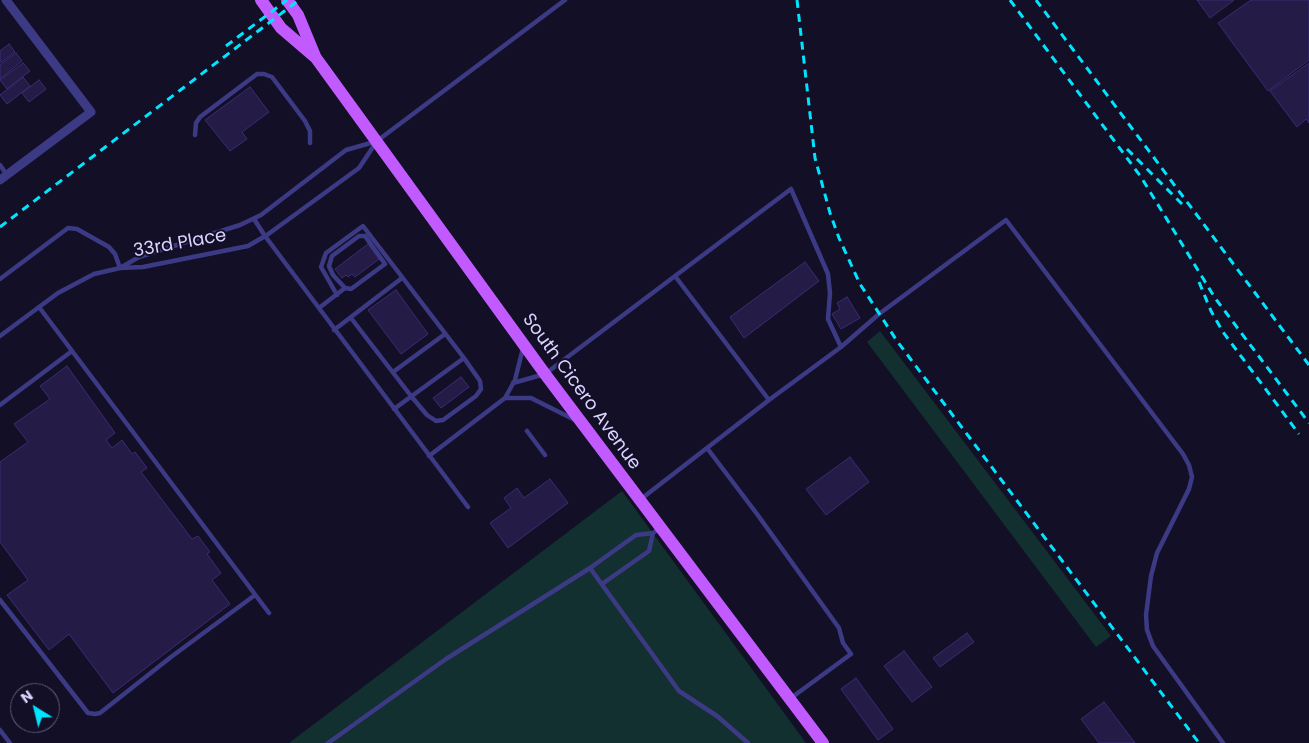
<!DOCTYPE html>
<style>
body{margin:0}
#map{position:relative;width:1309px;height:743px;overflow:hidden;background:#130f26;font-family:Poppins,sans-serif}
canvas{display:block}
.north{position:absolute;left:10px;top:683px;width:50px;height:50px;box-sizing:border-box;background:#130f26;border:1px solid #625e7d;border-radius:50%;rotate:324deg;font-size:14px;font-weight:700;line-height:20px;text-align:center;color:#d9d4ff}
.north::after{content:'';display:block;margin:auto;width:18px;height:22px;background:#00e5ff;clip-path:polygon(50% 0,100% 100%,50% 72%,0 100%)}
</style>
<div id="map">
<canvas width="1309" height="743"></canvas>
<div class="north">N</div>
</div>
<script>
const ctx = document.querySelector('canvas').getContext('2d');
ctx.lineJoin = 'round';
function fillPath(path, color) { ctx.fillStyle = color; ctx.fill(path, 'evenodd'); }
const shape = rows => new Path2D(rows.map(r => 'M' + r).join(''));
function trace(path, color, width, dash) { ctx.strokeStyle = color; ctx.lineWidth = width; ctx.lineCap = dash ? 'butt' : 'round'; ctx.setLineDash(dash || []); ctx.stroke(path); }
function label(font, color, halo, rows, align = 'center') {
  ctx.font = font + ' Poppins,sans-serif'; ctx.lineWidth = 4; ctx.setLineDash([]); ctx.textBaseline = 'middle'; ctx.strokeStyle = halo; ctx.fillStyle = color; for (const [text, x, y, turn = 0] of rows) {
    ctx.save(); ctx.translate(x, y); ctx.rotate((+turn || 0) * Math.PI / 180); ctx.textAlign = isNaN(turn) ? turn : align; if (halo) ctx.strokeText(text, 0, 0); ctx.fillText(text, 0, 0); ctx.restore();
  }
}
fillPath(shape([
 [880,331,1111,636,1096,647,867,342],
 [622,491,806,743,289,743]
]), '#12302f');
const building = shape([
 [1197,0,1234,0,1210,18,1197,0],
 [1251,0,1309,0,1309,60,1268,91,1218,23,1251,0],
 [9,44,15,52,0,63,0,51,9,44],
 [16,53,22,61,0,79,0,65,16,53],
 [23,63,30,71,7,89,0,80,23,63],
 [1309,63,1309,123,1306,119,1297,127,1270,91,1309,63],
 [23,77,30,86,7,104,0,95,23,77],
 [39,80,46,89,29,102,22,93,39,80],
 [250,87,269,112,242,132,247,139,230,151,205,120,250,87],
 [368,244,379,259,355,277,352,274,348,277,346,275,342,278,335,269,368,244],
 [805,262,819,281,744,338,730,317,805,262],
 [396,290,428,334,401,354,368,310,396,290],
 [847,297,860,318,841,329,832,314,840,309,837,303,847,297],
 [67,366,115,433,106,440,112,448,122,440,132,454,135,452,147,468,141,472,192,539,198,536,210,552,207,554,221,573,212,580,230,604,113,693,69,634,49,650,7,595,28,580,0,542,0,462,28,442,14,424,50,399,40,386,67,366],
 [461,377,469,387,441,408,433,398,461,377],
 [850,457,869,482,826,515,806,489,850,457],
 [550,479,568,503,508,548,490,523,511,508,504,498,517,488,524,498,550,479],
 [967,633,974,642,940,667,933,658,967,633],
 [904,651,932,687,912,702,884,666,904,651],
 [856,678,893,729,878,740,841,689,856,678],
 [1104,702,1135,743,1099,743,1081,719,1104,702]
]);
fillPath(building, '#241b47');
trace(building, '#3b2d73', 1);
trace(shape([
 [195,135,196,123,200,117,257,74,264,74,272,77,305,121,310,131,310,143],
 [374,142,346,150,261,215,240,225,139,257,120,268,143,267,248,246,267,235,359,168,377,141,565,0],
 [0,165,7,175],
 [254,219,265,236,468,507],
 [0,279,68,228,77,229,109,247,115,254,120,268,94,274,58,293,0,336],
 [337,295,321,267,326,253,363,226,464,358,480,381,481,389,476,396,443,420,436,421,427,415,411,396,351,318],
 [39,307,269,613],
 [319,308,345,288,351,289,385,264,365,236,359,236,332,256,329,266,333,275,345,288],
 [334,330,402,278],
 [393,372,445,334],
 [513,383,545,374,675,276],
 [505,398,531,398,573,419],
 [769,400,675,276,791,189,828,274,830,293,828,319,841,347],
 [0,405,72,351],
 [394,409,464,358],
 [527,431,545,455],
 [707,448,757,514,839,628,843,643,851,654,791,698],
 [429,456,505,398,515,380,523,348],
 [641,499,769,400,841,347,879,314,1006,220,1183,454,1189,465,1192,477,1189,489,1157,553,1151,576,1146,615,1147,630,1153,646,1223,743],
 [590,568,679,691,717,716,748,743],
 [602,584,649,551,653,533],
 [0,600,88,713,95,714,100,713,171,657,255,595],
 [0,730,10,743],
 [328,743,446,659,590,568,636,535,653,533,660,528]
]), '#3d3a85', 4.5);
trace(shape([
 [0,180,91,112,6,0]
]), '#3d3a85', 9);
trace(shape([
 [261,0,281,28,316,58,545,374,823,743],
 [287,0,298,15,315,56]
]), '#c25bff', 12);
trace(shape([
 [797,0,815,158,830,213,839,238,860,284,897,341,1199,743],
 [1010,0,1141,177,1215,298,1309,423],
 [1036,0,1309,365],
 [226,46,287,0],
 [1127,149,1182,204],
 [0,227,299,0],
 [1199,282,1211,311,1223,332,1299,434]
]), '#00e5ff', 3, [8, 6]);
label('18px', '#d9d4ff', '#130f26', [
 ["33rd Place",180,244,-10],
 ["South Cicero Avenue",581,392,54]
]);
</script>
